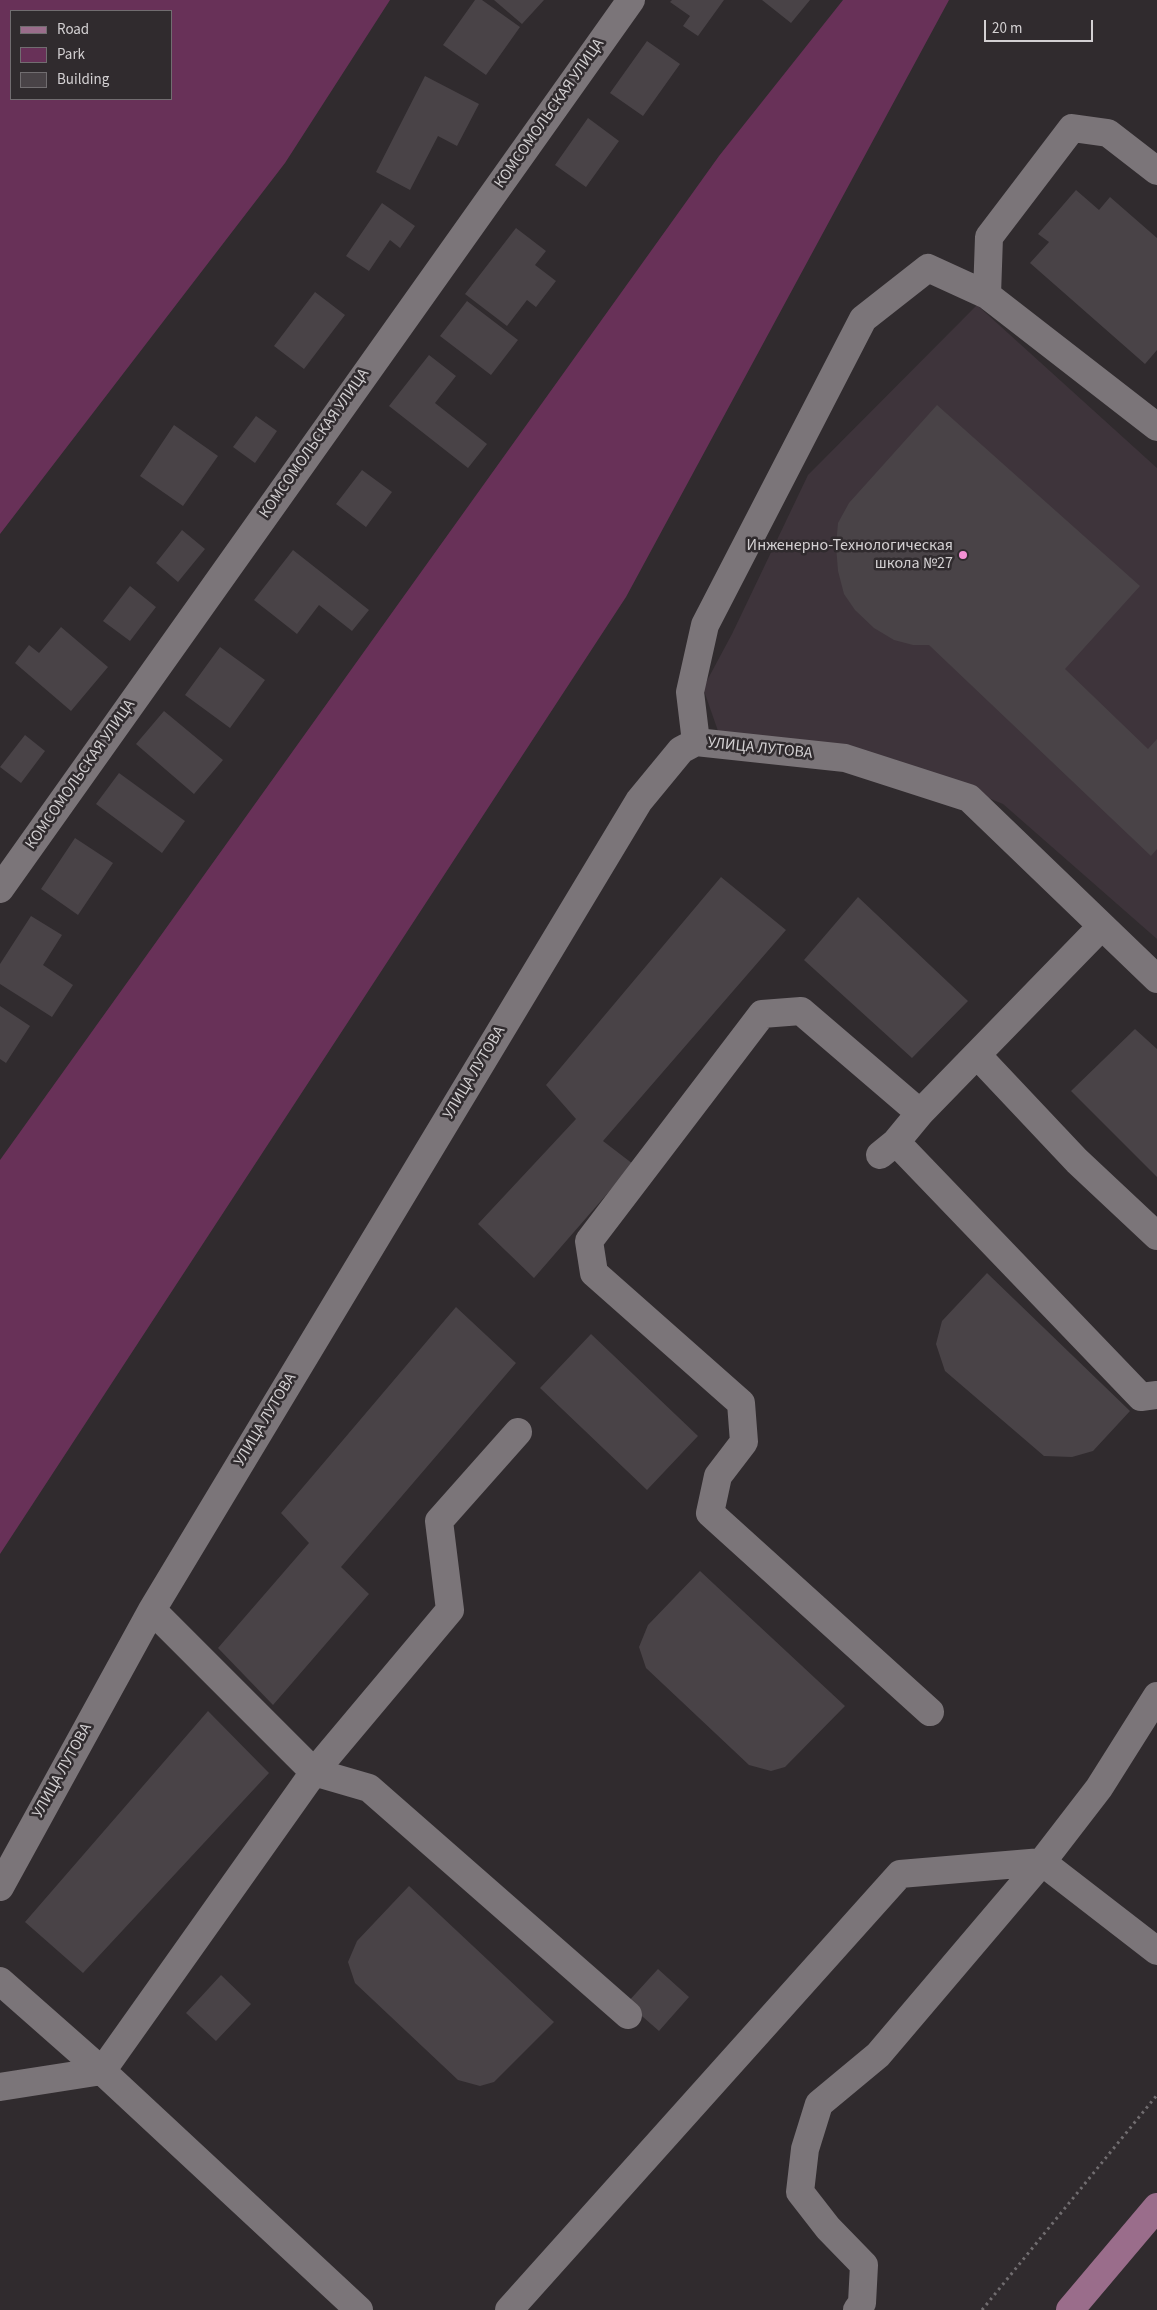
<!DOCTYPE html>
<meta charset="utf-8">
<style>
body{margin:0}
#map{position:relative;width:1157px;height:2310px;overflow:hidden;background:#302b2e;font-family:"Source Sans 3",sans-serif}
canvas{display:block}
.legend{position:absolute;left:10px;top:10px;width:162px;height:90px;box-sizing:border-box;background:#302b2e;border:1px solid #716d70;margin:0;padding:6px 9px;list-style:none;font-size:15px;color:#d3d0d2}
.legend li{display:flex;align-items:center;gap:10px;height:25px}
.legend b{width:25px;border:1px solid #716d70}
.scale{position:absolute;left:984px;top:20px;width:109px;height:22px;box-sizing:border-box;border:2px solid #d3d0d2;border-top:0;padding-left:6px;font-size:15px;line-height:18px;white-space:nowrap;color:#d3d0d2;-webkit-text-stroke:4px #302b2e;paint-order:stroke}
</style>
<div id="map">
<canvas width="1157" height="2310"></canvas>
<ul class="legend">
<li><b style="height:6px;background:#9a6d8b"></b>Road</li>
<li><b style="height:14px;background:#683158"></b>Park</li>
<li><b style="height:14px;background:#494347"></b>Building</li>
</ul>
<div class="scale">20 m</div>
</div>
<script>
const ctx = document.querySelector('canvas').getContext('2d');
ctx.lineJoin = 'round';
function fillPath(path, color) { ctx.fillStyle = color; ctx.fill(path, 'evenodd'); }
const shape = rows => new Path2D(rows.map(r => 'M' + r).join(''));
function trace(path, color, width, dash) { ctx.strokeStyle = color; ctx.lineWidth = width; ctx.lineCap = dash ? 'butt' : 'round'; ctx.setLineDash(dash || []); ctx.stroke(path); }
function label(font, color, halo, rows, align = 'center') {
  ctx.font = font + ' "Source Sans 3",sans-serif'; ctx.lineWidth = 5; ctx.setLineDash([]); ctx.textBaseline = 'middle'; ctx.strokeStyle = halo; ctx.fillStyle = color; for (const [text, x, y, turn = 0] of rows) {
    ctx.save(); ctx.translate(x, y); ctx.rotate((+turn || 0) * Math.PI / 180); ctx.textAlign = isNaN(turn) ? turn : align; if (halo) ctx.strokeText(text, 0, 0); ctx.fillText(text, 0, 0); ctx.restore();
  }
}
fillPath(shape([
 [977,305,1157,468,1157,939,1003,804,893,759,718,731,703,688,732,634,808,475]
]), '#3e343b');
fillPath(shape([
 [0,0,390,0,285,163,0,534],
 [11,11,171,11,171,99,11,99],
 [843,0,949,0,626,597,0,1554,0,1160,719,156]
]), '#683158');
fillPath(shape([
 [475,0,482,0,520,27,486,75,443,45],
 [494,0,544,0,522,24],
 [672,0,724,0,698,36,683,26,690,16,670,2],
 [762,0,810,0,791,23],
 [647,41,680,64,643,116,610,93],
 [425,76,479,104,457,146,438,136,410,190,376,172],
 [588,118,619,141,586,187,555,165],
 [1076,190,1099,210,1110,197,1157,238,1157,350,1145,364,1030,263,1049,242,1038,234],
 [382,203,415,226,400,248,390,240,369,271,346,256],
 [516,228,546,251,535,265,556,281,536,307,527,300,507,326,465,294],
 [315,292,345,315,304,369,274,346],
 [467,301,518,340,491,375,440,336],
 [429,355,456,376,435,403,487,444,468,468,389,406],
 [937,405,1140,586,1065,669,1148,749,1157,739,1157,849,1151,856,929,645,913,645,894,640,874,628,855,610,844,594,838,571,836,546,838,523,849,503],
 [256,416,277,431,255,463,233,447],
 [174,425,218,456,183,506,140,476],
 [362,470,392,492,366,527,336,504],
 [182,530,205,549,178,582,156,563],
 [293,550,369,610,352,631,319,605,297,634,254,600],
 [130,586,156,607,130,641,103,621],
 [61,627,108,667,71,711,15,663,29,645,39,653],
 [220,647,265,680,230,728,185,695],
 [164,711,223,760,194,794,136,744],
 [25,735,45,751,21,783,0,767],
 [119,773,185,821,162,853,96,804],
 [75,838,113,863,78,915,41,889],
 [721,877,786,930,603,1141,633,1164,534,1278,478,1224,576,1119,546,1085],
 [858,897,968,1001,912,1058,804,960],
 [31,916,62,935,43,965,73,985,52,1017,0,984,0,964],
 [0,1006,30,1026,6,1063,0,1059],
 [1135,1029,1157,1049,1157,1177,1071,1091],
 [987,1273,1130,1411,1093,1451,1072,1457,1044,1456,945,1371,936,1344,942,1321],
 [456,1307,516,1363,341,1567,369,1594,273,1705,218,1648,309,1543,281,1513],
 [591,1334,698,1436,647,1490,540,1388],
 [700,1571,845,1706,785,1767,771,1771,749,1765,646,1668,639,1647,648,1625],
 [208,1711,269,1773,83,1973,25,1922],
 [409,1886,554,2022,494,2082,480,2086,458,2080,355,1983,348,1962,357,1941],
 [658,1969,689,1997,659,2031,627,2003],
 [221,1975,251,2004,216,2041,186,2013]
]), '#494347');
trace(shape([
 [982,2310,1157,2095]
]), '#716d70', 3, [2.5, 4]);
trace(shape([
 [987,295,989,237,1072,128,1108,133,1157,171],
 [696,742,690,692,705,625,863,319,928,268,987,295,1157,427],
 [0,889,631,0],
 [977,1055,1077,1161,1157,1236],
 [920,1113,801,1011,762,1014,589,1241,594,1273,741,1403,744,1442,718,1476,710,1513,930,1712],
 [896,1142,1141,1397,1157,1395],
 [880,1155,896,1142,920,1113,1101,927],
 [152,1610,314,1772,369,1788,628,2015],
 [0,1887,152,1610,639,801,681,750,696,742,845,758,969,798,1157,979],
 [0,1981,102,2071,359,2310],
 [0,2087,102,2071,314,1772,450,1610,439,1521,518,1432],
 [509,2310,900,1874,1042,1862,1157,1951],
 [857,2310,862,2303,864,2265,828,2228,800,2192,805,2149,819,2104,878,2055,1042,1862,1099,1788,1157,1696]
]), '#7b7579', 28);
trace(shape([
 [1070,2310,1157,2207]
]), '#9a6d8b', 28);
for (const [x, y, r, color] of [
 [963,555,5,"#f491d4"]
]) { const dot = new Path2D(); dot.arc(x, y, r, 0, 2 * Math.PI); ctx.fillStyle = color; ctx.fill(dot); trace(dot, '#302b2e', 2); }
label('16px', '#d3d0d2', '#302b2e', [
 ["КОМСОМОЛЬСКАЯ УЛИЦА",550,114,-55],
 ["КОМСОМОЛЬСКАЯ УЛИЦА",315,444,-55],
 ["УЛИЦА ЛУТОВА",760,749,6],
 ["КОМСОМОЛЬСКАЯ УЛИЦА",81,775,-55],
 ["УЛИЦА ЛУТОВА",475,1073,-59],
 ["УЛИЦА ЛУТОВА",266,1420,-59],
 ["УЛИЦА ЛУТОВА",63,1771,-61]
]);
label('16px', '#d3d0d2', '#302b2e', [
 ["Инженерно-Технологическая",953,546],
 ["школа №27",953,564]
], 'right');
</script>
